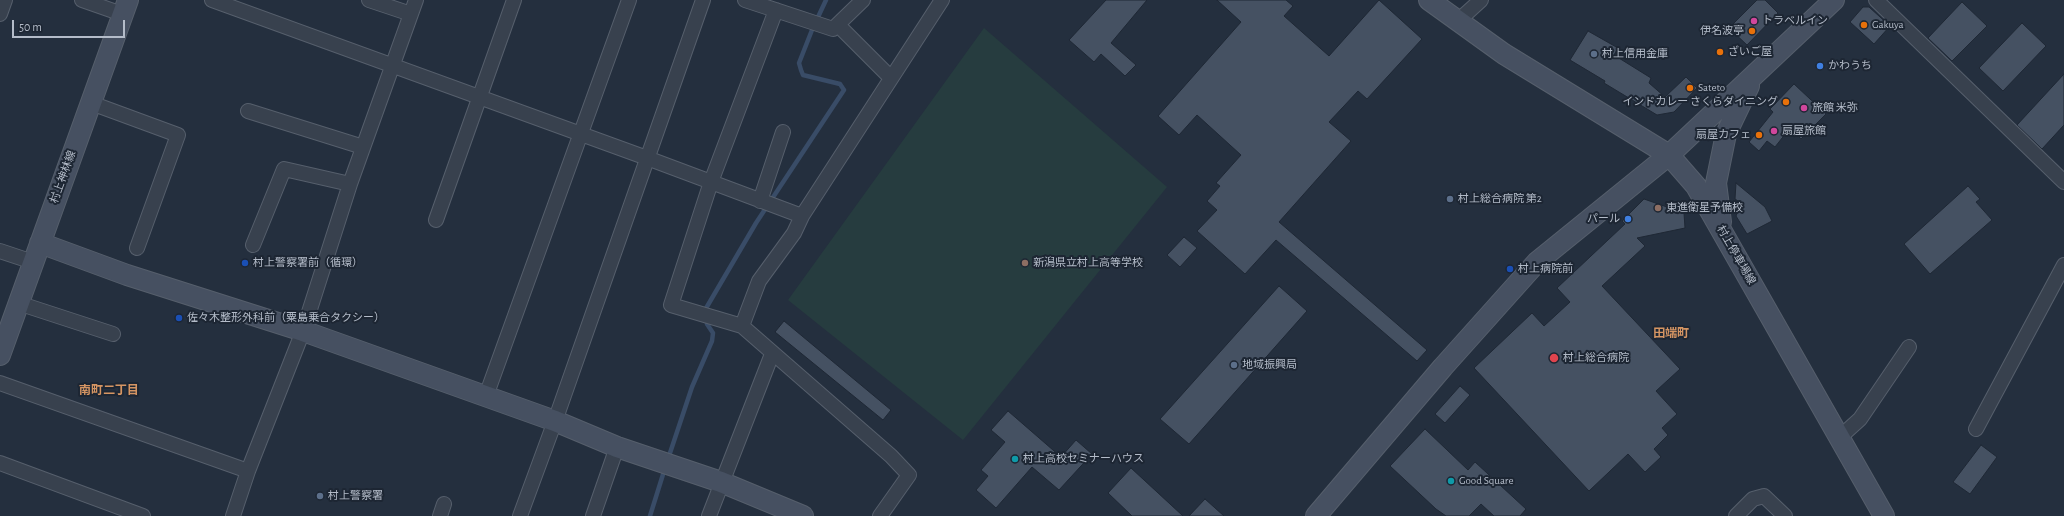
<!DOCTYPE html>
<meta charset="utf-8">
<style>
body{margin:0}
#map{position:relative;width:2064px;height:516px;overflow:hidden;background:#242f3e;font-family:"Alegreya Sans",sans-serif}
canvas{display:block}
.scale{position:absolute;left:12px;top:20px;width:113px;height:18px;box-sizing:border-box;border:2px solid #b4bcc9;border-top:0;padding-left:5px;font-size:12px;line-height:14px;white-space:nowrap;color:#b4bcc9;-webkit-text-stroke:3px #1d2633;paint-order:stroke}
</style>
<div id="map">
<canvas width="2064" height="516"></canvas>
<div class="scale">50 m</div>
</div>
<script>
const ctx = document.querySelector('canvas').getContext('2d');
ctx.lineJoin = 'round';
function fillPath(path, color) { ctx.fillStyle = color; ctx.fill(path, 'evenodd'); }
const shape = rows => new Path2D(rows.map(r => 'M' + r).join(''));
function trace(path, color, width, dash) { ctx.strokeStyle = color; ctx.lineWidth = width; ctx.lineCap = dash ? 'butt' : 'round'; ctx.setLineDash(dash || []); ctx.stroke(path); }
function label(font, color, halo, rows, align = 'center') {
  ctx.font = font + ' "Alegreya Sans","Noto Sans JP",sans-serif'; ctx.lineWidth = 4; ctx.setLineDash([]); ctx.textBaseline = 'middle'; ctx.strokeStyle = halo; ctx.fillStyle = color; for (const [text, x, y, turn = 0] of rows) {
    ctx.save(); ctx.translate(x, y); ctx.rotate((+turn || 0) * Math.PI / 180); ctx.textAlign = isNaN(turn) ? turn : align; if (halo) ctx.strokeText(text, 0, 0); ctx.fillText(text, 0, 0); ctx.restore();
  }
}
fillPath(shape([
 [984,28,1167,187,963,440,788,300]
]), '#263c3f');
trace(shape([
 [668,459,692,387,712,341,713,333,707,324,705,310,756,223,844,90,840,84,803,75,801,70,799,63,812,30,826,0],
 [650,516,665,468]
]), '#394c67', 4.5);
const building = shape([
 [1106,0,1147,0,1111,43,1136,65,1125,76,1101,54,1094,62,1069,40,1106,0],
 [1217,0,1286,0,1293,6,1284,16,1329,56,1379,0,1422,39,1367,99,1358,91,1329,122,1351,141,1279,222,1427,350,1417,361,1276,240,1245,274,1197,231,1217,210,1207,201,1220,186,1216,183,1241,155,1197,115,1179,135,1158,116,1241,22,1217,0],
 [1757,0,1765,0,1778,13,1747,45,1729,28,1757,0],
 [1962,2,1987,26,1952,61,1928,38,1962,2],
 [1863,7,1869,7,1890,26,1874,44,1850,22,1863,7],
 [2022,23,2046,46,2003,91,1979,68,2022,23],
 [1588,31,1618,48,1614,55,1651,78,1649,83,1665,97,1686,77,1697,88,1674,112,1657,115,1604,83,1605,81,1570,60,1588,31],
 [2064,74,2064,125,2042,149,2017,125,2064,74],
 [1794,84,1826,114,1801,139,1790,128,1775,147,1767,141,1759,151,1749,142,1773,112,1770,109,1794,84],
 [1736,183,1765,207,1772,221,1747,234,1736,216,1741,203,1735,199,1736,183],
 [1968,186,1980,199,1976,202,1992,220,1930,274,1904,244,1968,186],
 [1644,199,1684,213,1685,228,1637,238,1645,246,1602,286,1680,369,1656,391,1677,414,1662,428,1668,435,1654,449,1661,457,1645,472,1628,454,1589,491,1474,368,1532,313,1544,326,1570,302,1557,288,1625,224,1622,221,1644,199],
 [1184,237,1197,248,1180,267,1167,255,1184,237],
 [1279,286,1307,311,1189,444,1160,419,1279,286],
 [784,321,891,410,883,420,775,332,784,321],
 [1460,386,1470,395,1445,423,1435,414,1460,386],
 [1008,411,1061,457,1076,440,1092,454,1059,490,1032,467,996,508,976,490,988,476,981,470,1005,442,991,430,1008,411],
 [1425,429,1468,470,1475,462,1526,509,1520,516,1494,516,1481,504,1469,516,1446,516,1436,509,1390,466,1425,429],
 [1981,445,1997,457,1970,494,1953,482,1981,445],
 [1131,468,1183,516,1132,516,1108,493,1131,468],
 [1205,499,1224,516,1189,516,1205,499]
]);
fillPath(building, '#455162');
trace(building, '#1f2835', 1);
const street = shape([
 [82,0,122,14],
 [212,0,647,158,802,216],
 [369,0,411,14],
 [745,0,833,29,863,0],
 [1876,0,2064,182],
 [0,14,5,0],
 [1458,21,1481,0],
 [838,25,891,78],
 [91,103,178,135,137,248],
 [248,111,363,147],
 [760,201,783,132],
 [436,220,514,0],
 [253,245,284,169,350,184],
 [0,251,33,262],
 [18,303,113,334],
 [742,326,671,305,711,182,776,10],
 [0,383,248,471],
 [486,396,629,0],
 [1976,429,2064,265],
 [1839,438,1860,419,1909,347],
 [0,463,143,516],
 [233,516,248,471,303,331,350,184,416,0],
 [440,516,444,504],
 [520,516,555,421,703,0],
 [593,516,617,447],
 [709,516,772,354],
 [880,516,909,475,891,456,742,326,759,281,794,233,802,216,942,0],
 [1736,516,1753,499,1764,496,1785,516]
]);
const secondary = shape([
 [1429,0,1504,54,1669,155,1696,186,1884,516],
 [1721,222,1716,183,1726,134,1749,86],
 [40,243,127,275,303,331,555,421,617,447,721,482,803,516],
 [0,355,128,0],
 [1316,516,1443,367,1537,262,1669,155,1834,0]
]);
trace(street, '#565f6c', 16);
trace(secondary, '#565f6c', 22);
trace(street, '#38414e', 14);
trace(secondary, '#465061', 20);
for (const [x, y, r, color] of [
 [1754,21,4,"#d1479c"],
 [1864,25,4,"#e8710a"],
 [1752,31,4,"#e8710a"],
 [1720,52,4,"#e8710a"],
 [1594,54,4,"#5c6f8a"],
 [1820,66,4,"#3f7fe0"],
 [1690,88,4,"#e8710a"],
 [1786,102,4,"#e8710a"],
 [1804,108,4,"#d1479c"],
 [1774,131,4,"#d1479c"],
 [1759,135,4,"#e8710a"],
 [1450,199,4,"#5c6f8a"],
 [1658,208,4,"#8d6e63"],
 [1628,219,4,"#3f7fe0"],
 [245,263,4,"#1a4fb4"],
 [1025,263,4,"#8d6e63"],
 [1510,269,4,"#1a4fb4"],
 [179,318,4,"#1a4fb4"],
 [1554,358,5,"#e0444e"],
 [1234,365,4,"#5c6f8a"],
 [1015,459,4,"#0f9aa8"],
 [1451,481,4,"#0f9aa8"],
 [320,496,4,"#5c6f8a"]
]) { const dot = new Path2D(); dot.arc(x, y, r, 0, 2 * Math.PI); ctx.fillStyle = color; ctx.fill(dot); trace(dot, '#1d2633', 1.5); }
label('11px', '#b4bcc9', '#1d2633', [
 ["トラベルイン",1762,21],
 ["Gakuya",1872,25],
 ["伊名波亭",1744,31,"right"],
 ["ざいご屋",1728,52],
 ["村上信用金庫",1602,54],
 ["かわうち",1828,66],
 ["Sateto",1698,88],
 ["インドカレー さくらダイニング",1778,102,"right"],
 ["旅館 米弥",1812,108],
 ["扇屋旅館",1782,131],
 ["扇屋カフェ",1751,135,"right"],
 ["村上総合病院 第2",1458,199],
 ["東進衛星予備校",1666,208],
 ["パール",1620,219,"right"],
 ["村上警察署前（循環）",253,263],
 ["新潟県立村上高等学校",1033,263],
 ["村上病院前",1518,269],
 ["佐々木整形外科前（粟島乗合タクシー）",187,318],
 ["村上総合病院",1563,358],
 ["地域振興局",1242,365],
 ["村上高校セミナーハウス",1023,459],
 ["Good Square",1459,481],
 ["村上警察署",328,496]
], 'left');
label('11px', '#b4bcc9', '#1d2633', [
 ["村上神林線",63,177,-70],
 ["村上停車場線",1736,255,60]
]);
label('bold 12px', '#d59563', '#1d2633', [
 ["田端町",1671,333],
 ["南町二丁目",109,390]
]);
</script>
